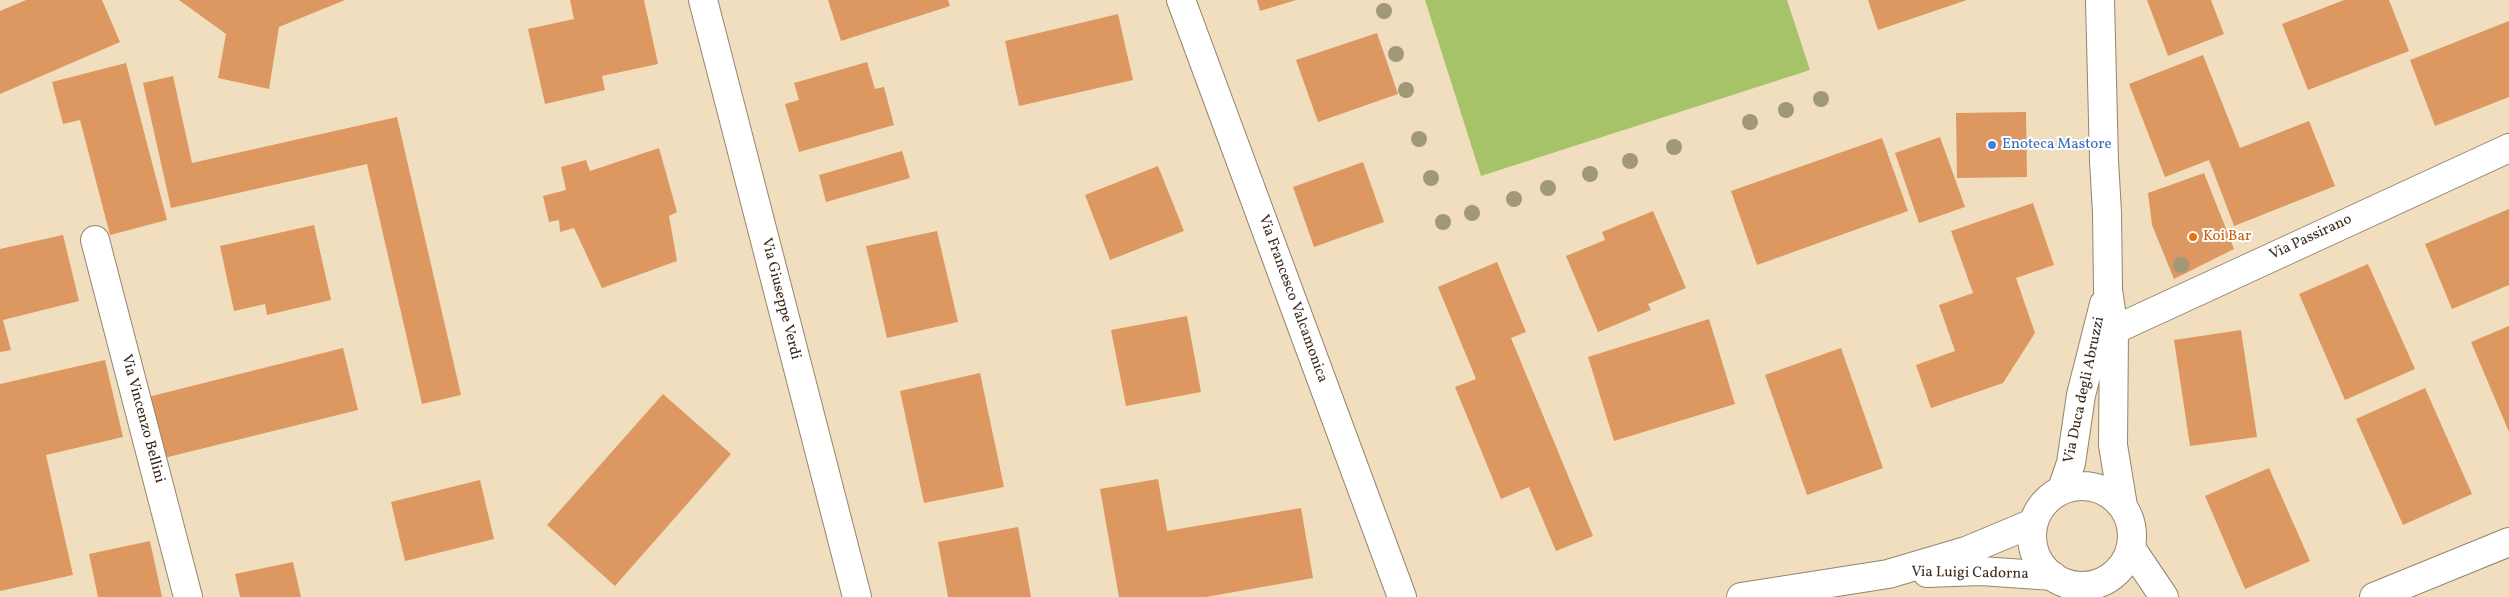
<!DOCTYPE html>
<style>
body{margin:0}
canvas{display:block;background:#f1debe}
</style>
<canvas width="2509" height="597"></canvas>
<script>
const ctx = document.querySelector('canvas').getContext('2d');
ctx.lineJoin = 'round';
function fillPath(path, color) { ctx.fillStyle = color; ctx.fill(path, 'evenodd'); }
const shape = rows => new Path2D(rows.map(r => 'M' + r).join(''));
function trace(path, color, width, dash) { ctx.strokeStyle = color; ctx.lineWidth = width; ctx.lineCap = dash ? 'butt' : 'round'; ctx.setLineDash(dash || []); ctx.stroke(path); }
function label(font, color, halo, rows, align = 'center') {
  ctx.font = font + ' Vollkorn,serif'; ctx.lineWidth = 4; ctx.setLineDash([]); ctx.textBaseline = 'middle'; ctx.strokeStyle = halo; ctx.fillStyle = color; for (const [text, x, y, turn = 0] of rows) {
    ctx.save(); ctx.translate(x, y); ctx.rotate((+turn || 0) * Math.PI / 180); ctx.textAlign = isNaN(turn) ? turn : align; if (halo) ctx.strokeText(text, 0, 0); ctx.fillText(text, 0, 0); ctx.restore();
  }
}
fillPath(shape([
 [1425,0,1787,0,1810,70,1481,176]
]), '#a6c36a');
fillPath(shape([
 [26,0,102,0,120,42,0,94,0,11],
 [179,0,345,0,279,27,269,89,218,78,226,34],
 [570,0,644,0,658,64,602,76,605,90,545,104,528,29,574,19],
 [828,0,948,0,950,6,841,41],
 [1257,0,1296,0,1260,11],
 [1868,0,1967,0,1878,30],
 [2147,0,2211,0,2224,34,2168,56],
 [2344,0,2389,0,2409,51,2308,90,2282,24],
 [1118,14,1133,80,1019,106,1005,41],
 [2509,21,2509,97,2435,126,2410,60],
 [1377,33,1398,94,1318,122,1296,60],
 [2203,55,2240,148,2309,121,2335,186,2234,226,2209,160,2165,177,2129,84],
 [867,62,875,89,884,87,894,125,799,152,785,104,799,100,794,83],
 [126,63,167,220,110,235,80,120,63,124,52,82],
 [173,76,192,163,397,117,461,395,422,404,367,164,171,208,143,83],
 [2026,112,2027,177,1957,178,1956,113],
 [1940,137,1965,207,1919,223,1895,153],
 [1882,138,1908,211,1757,265,1731,191],
 [659,148,677,212,669,216,677,261,602,288,574,228,560,232,559,220,549,222,543,196,566,190,561,167,586,160,590,171],
 [902,151,910,178,826,202,819,175],
 [1363,162,1384,222,1314,247,1293,187],
 [1158,166,1184,231,1110,260,1085,195],
 [2204,173,2234,249,2174,279,2152,225,2148,193],
 [2033,203,2054,265,2016,278,2035,333,2003,383,1931,408,1916,365,1955,351,1939,305,1973,293,1951,231],
 [2509,209,2509,285,2452,309,2425,244],
 [1653,211,1686,288,1648,304,1651,310,1598,332,1566,256,1605,240,1602,232],
 [314,225,331,300,267,315,265,304,234,311,220,246],
 [937,231,958,322,887,338,866,246],
 [63,235,79,301,3,320,11,350,0,352,0,249],
 [1497,262,1526,332,1511,338,1593,536,1556,551,1529,487,1501,499,1455,387,1476,379,1438,287],
 [2368,264,2415,369,2345,400,2299,294],
 [1187,316,1201,392,1126,406,1111,330],
 [1709,319,1735,404,1614,441,1588,357],
 [2509,326,2509,432,2471,342],
 [2241,330,2257,437,2190,446,2174,340],
 [343,348,358,410,164,458,148,397],
 [1841,348,1883,468,1807,495,1765,375],
 [105,360,123,437,46,455,73,575,0,591,0,384],
 [980,373,1004,487,924,503,900,391],
 [2425,388,2472,494,2403,525,2356,419],
 [663,394,731,454,615,586,547,525],
 [2269,468,2310,561,2245,589,2205,496],
 [1158,479,1167,531,1301,508,1313,578,1206,597,1119,597,1100,489],
 [480,480,494,539,405,561,391,502],
 [1018,527,1031,597,948,597,938,542],
 [150,541,162,597,98,597,89,554],
 [293,562,301,597,240,597,235,574]
]), '#dc9860');
const street = shape([
 [703,0,857,597],
 [1181,0,1402,597],
 [95,240,188,597],
 [2114,330,2509,148],
 [1927,573,1981,571,2053,576],
 [1741,597,1888,574,1966,551,2033,523],
 [2374,597,2509,542]
]);
const secondary = shape([
 [2100,0,2104,161,2107,212,2108,290,2114,330,2113,445,2123,506],
 '2032 536a50 50 0 1 1 100 0a50 50 0 1 1-100 0Z',
 [2062,489,2071,463,2081,395,2104,304],
 [2131,548,2164,597]
]);
trace(street, '#96846e', 30);
trace(secondary, '#96846e', 30);
trace(street, '#fff', 28);
trace(secondary, '#fff', 28);
ctx.fillStyle = '#a19975';
for (const [x, y] of [
 [1384,11],
 [1396,54],
 [1406,90],
 [1821,99],
 [1786,110],
 [1750,122],
 [1419,139],
 [1674,147],
 [1630,161],
 [1590,174],
 [1431,178],
 [1548,188],
 [1514,199],
 [1472,213],
 [1443,222],
 [2181,265]
]) { ctx.beginPath(); ctx.arc(x, y, 8, 0, 2 * Math.PI); ctx.fill(); }
for (const [x, y, r, color] of [
 [1992,145,5,"#3f7fe0"],
 [2193,237,5,"#e8710a"]
]) { const dot = new Path2D(); dot.arc(x, y, r, 0, 2 * Math.PI); ctx.fillStyle = color; ctx.fill(dot); trace(dot, '#fff', 2); }
label('15px', '#366cbe', '#fff', [
 ["Enoteca Mastore",2002,145]
], 'left');
label('15px', '#c56008', '#fff', [
 ["Koi Bar",2203,237]
], 'left');
label('15px', '#3b2a1e', '#fff', [
 ["Via Passirano",2311,238,-25],
 ["Via Giuseppe Verdi",780,299,76],
 ["Via Francesco Valcamonica",1292,299,70],
 ["Via Duca degli Abruzzi",2085,390,-78],
 ["Via Vincenzo Bellini",142,419,75],
 ["Via Luigi Cadorna",1970,574,1]
]);
</script>
